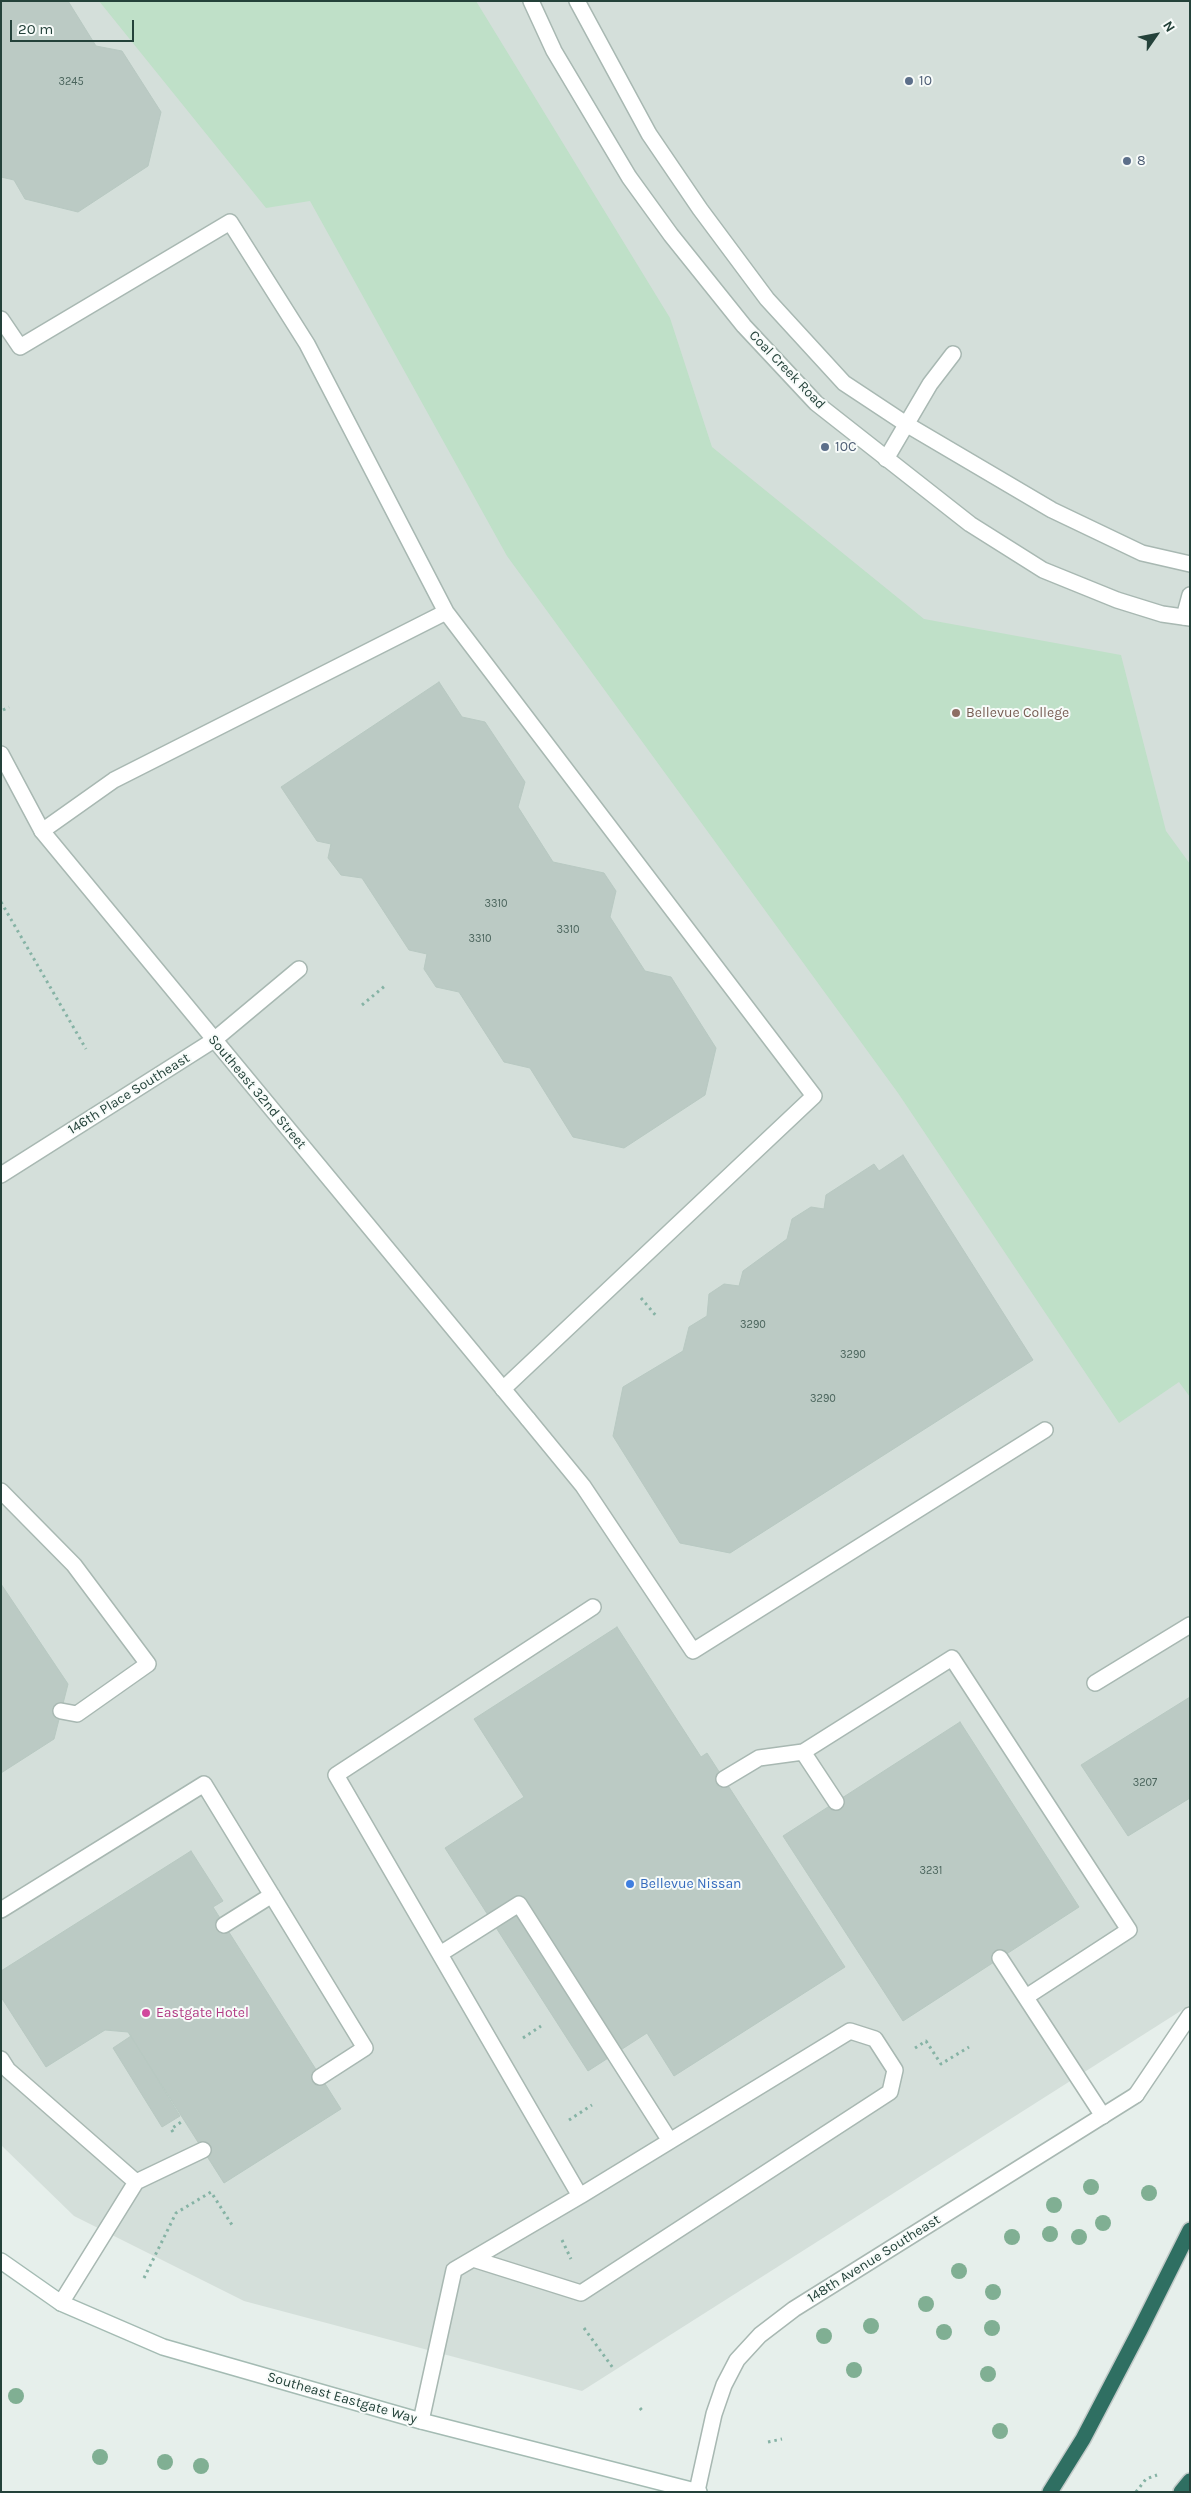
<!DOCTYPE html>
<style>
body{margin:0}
#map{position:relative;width:1191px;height:2493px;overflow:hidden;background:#e6efeb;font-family:Karla,sans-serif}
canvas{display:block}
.frame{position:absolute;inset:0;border:2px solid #24423a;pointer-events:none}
.north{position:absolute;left:1131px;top:10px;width:50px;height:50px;-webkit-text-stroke:4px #f7fbf9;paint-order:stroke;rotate:57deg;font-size:14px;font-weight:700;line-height:20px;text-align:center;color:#24423a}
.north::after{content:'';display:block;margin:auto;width:18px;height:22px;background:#24423a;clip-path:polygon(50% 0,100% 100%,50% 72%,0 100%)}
.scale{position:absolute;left:10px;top:20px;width:124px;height:22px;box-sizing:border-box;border:2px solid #24423a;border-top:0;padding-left:6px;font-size:15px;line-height:18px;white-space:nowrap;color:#24423a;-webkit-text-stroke:4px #f7fbf9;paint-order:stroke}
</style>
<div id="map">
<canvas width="1191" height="2493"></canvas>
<div class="frame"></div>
<div class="north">N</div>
<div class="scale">20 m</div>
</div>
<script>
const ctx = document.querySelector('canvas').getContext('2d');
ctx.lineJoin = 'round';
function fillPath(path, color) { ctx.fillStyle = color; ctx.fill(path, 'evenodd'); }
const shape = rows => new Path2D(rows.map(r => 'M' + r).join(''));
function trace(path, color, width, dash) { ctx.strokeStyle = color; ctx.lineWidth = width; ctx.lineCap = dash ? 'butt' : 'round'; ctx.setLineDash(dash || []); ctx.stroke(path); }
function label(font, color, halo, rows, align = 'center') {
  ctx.font = font + ' Karla,sans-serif'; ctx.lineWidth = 4; ctx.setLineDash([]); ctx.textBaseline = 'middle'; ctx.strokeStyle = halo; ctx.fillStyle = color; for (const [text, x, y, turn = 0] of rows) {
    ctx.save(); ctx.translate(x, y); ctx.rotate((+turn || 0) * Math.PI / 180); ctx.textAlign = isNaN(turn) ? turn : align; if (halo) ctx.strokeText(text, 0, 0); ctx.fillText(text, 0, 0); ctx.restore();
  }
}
fillPath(shape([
 [1,1,1190,1,1190,2005,582,2391,244,2301,74,2216,1,2145]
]), '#d4dfda');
fillPath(shape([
 [99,1,476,1,670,318,712,447,924,619,1121,655,1166,831,1190,864,1190,1397,1179,1382,1119,1423,898,1093,507,556,310,201,266,208]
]), '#bfe0c8');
const building = shape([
 [1,1,68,1,96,46,122,51,161,112,148,166,78,212,25,199,14,180,1,177,1,1],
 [439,682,462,717,485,722,525,782,518,807,553,862,604,873,616,891,610,917,645,971,671,977,716,1048,705,1095,624,1148,573,1137,530,1068,504,1062,459,992,436,987,424,969,427,954,409,950,362,878,341,875,328,858,331,844,317,841,281,787,439,682],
 [903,1155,1033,1360,730,1553,680,1543,613,1436,623,1387,683,1351,689,1327,707,1316,709,1294,724,1284,739,1286,743,1271,787,1239,792,1219,811,1207,824,1209,826,1195,874,1164,879,1171,903,1155],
 [1,1584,68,1684,54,1739,1,1773,1,1584],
 [617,1627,701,1757,707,1753,845,1967,674,2076,647,2033,588,2071,445,1848,524,1797,474,1719,617,1627],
 [1190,1697,1190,1798,1128,1836,1081,1765,1190,1697],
 [960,1722,1079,1907,903,2021,783,1836,960,1722],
 [191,1851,223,1901,213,1907,341,2109,224,2183,128,2032,105,2030,46,2067,1,1997,1,1971,191,1851],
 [131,2036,180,2116,162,2127,113,2048,131,2036]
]);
fillPath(building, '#bbcac4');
trace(building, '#b8c9c2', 1);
const lane = shape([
 [1,319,20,347,230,222,307,344,446,612,114,780,42,831],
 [886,459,930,384,953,354],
 [446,612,814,1096,503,1389],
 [1184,617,1190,595],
 [528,1419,583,1486,693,1651,1045,1430],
 [1,1491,74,1565,148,1664,77,1714,61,1711],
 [1095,1683,1190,1625],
 [803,1752,952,1658,1129,1930,1026,1997],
 [724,1779,759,1758,803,1752,836,1802],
 [1,1910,204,1784,365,2048,320,2077],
 [224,1925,272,1895],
 [440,1954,519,1904,670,2141],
 [1000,1958,1103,2116],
 [1,2059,8,2070,136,2182],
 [1136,2095,1190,2015],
 [473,2259,581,2293,890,2092,895,2070,875,2039,850,2031,580,2196],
 [61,2303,136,2182,203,2150],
 [421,2421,454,2270,580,2196,336,1775,593,1607]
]);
const street = shape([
 [531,1,554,51,629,177,671,235,744,326,816,403,970,524,1043,570,1117,600,1162,614,1190,618],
 [577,1,649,134,700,209,767,299,844,383,906,424,1052,510,1142,553,1190,564],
 [1,754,42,831,528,1419],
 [1,1175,214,1040,299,969],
 [697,2491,714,2414,724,2385,737,2360,760,2335,794,2309,1136,2095]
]);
const secondary = shape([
 [1,2261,61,2303,163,2347,421,2421,699,2492]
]);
const highway = shape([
 [1050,2492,1083,2439,1140,2330,1190,2230],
 [1181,2492,1190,2481]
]);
trace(lane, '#a8b8b2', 18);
trace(street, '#a8b8b2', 18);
trace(secondary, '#a4bbb3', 18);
trace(highway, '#c2cac8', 18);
trace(shape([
 [3,710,9,707],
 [1,902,86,1049],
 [362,1005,386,985],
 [641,1298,657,1317],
 [523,2038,541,2026],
 [915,2048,926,2041,941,2064,969,2047],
 [569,2120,592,2105],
 [173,2132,171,2129,184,2120],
 [562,2240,571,2259],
 [144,2278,176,2213,211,2192,232,2225],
 [584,2328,613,2368],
 [640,2408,644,2413],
 [768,2442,782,2439],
 [1136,2492,1146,2479,1157,2475]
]), '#86b3a5', 3, [2.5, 4]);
trace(lane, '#fff', 15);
trace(street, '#fff', 15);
trace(secondary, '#fff', 15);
trace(highway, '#2f6f62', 15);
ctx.fillStyle = '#80af93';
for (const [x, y] of [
 [1091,2187],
 [1149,2193],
 [1054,2205],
 [1103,2223],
 [1050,2234],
 [1012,2237],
 [1079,2237],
 [959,2271],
 [993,2292],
 [926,2304],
 [871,2326],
 [992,2328],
 [944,2332],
 [824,2336],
 [854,2370],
 [988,2374],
 [16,2396],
 [1000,2431],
 [100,2457],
 [165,2462],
 [201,2466]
]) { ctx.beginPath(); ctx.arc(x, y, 8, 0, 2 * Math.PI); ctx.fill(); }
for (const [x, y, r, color] of [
 [909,81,5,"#5c6f8a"],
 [1127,161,5,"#5c6f8a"],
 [825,447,5,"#5c6f8a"],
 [956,713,5,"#8d6e63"],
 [630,1884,5,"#3f7fe0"],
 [146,2013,5,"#d1479c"]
]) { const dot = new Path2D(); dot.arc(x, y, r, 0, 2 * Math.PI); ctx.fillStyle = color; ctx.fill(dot); trace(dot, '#f7fbf9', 2); }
label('11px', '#4a645c', null, [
 ["3245",71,82],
 ["3310",496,904],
 ["3310",568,930],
 ["3310",480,939],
 ["3290",753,1325],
 ["3290",853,1355],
 ["3290",823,1399],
 ["3207",1145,1783],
 ["3231",931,1871]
]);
label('14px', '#4e5e75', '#f7fbf9', [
 ["10",919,81],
 ["8",1137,161],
 ["10C",835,447]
], 'left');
label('14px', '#24423a', '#f7fbf9', [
 ["Coal Creek Road",787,370,46],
 ["Southeast 32nd Street",257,1092,50],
 ["146th Place Southeast",129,1094,-32],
 ["148th Avenue Southeast",874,2259,-32],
 ["Southeast Eastgate Way",342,2398,16]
]);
label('14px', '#785e54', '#f7fbf9', [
 ["Bellevue College",966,713]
], 'left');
label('14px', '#366cbe', '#f7fbf9', [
 ["Bellevue Nissan",640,1884]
], 'left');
label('14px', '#b23c85', '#f7fbf9', [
 ["Eastgate Hotel",156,2013]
], 'left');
</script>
